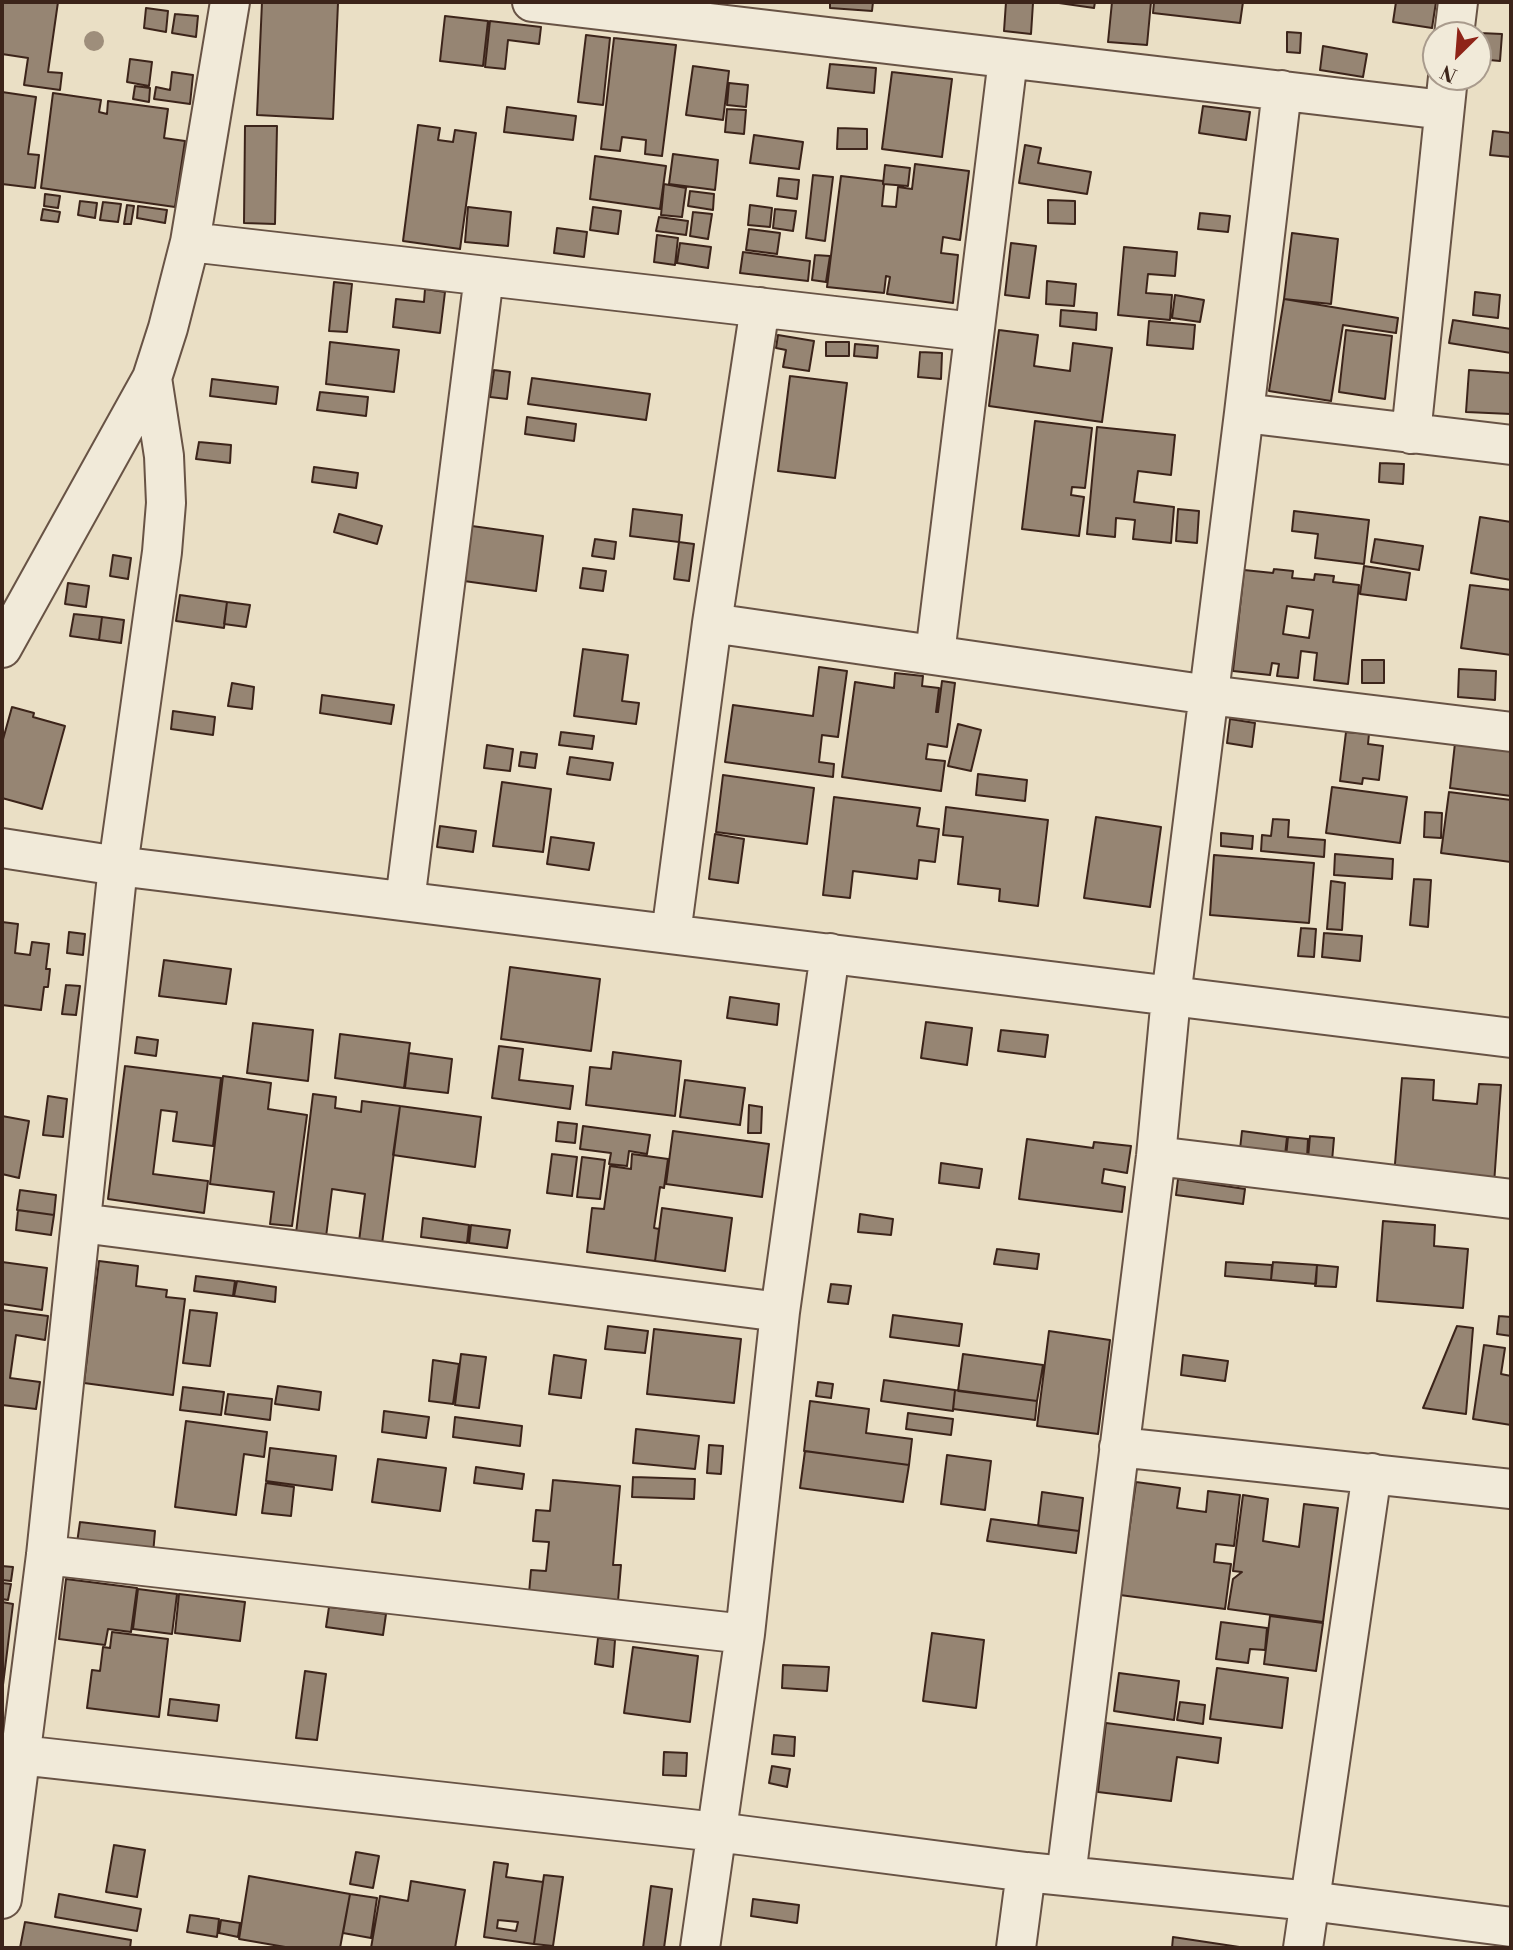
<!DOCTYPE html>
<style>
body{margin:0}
#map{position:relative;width:1513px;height:1950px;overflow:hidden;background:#eadfc5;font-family:"Libre Bodoni",serif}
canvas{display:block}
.frame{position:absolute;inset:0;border:4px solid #3c241a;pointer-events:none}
.north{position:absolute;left:1422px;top:21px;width:70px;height:70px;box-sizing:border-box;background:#f1ead9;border:2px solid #a99b8d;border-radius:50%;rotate:205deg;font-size:19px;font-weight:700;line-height:28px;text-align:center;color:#3c241a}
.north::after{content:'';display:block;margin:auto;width:24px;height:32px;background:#8f2418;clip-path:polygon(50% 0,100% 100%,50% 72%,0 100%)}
</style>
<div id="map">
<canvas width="1513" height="1950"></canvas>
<div class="frame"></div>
<div class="north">N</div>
</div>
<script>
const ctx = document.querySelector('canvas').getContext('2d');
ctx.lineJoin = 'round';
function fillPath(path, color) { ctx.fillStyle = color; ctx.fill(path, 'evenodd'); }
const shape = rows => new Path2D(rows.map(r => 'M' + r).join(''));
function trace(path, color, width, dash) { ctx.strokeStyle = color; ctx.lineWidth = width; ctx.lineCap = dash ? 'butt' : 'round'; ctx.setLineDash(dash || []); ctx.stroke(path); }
const building = shape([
 [2,2,58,2,48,72,62,73,60,90,24,85,28,58,2,54,2,2],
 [262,2,338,3,333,119,257,115,262,2],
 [830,2,873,2,872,11,830,8,830,2],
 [1006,2,1033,3,1031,34,1004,31,1006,2],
 [1052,2,1095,2,1094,8,1052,2],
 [1112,2,1151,2,1147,45,1108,42,1112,2],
 [1154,2,1243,2,1240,23,1153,13,1154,2],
 [1396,2,1436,2,1432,28,1393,22,1396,2],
 [146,8,168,11,166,32,144,28,146,8],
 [175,14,198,16,196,37,172,33,175,14],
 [445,16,488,21,483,66,440,61,445,16],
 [490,21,541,27,539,44,508,40,505,69,485,67,490,21],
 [1287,32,1301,33,1300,53,1287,52,1287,32],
 [1480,33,1502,34,1500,61,1478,59,1480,33],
 [586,35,610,38,603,105,578,102,586,35],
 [614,38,676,45,662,156,645,154,646,140,622,137,620,151,601,149,614,38],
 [1323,46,1367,54,1363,77,1320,70,1323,46],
 [130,59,152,62,149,86,127,82,130,59],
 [830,64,876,68,874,93,827,88,830,64],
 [693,66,729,71,723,120,686,115,693,66],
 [172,72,193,75,190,104,154,99,156,87,170,90,172,72],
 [892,72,952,79,942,157,882,149,892,72],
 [729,83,748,85,746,107,727,105,729,83],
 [135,86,150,88,149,102,133,99,135,86],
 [2,92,36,97,28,154,39,155,35,188,2,184,2,92],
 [53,93,101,100,99,112,107,114,108,101,168,109,164,138,185,141,175,207,41,188,53,93],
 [1203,106,1250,112,1246,140,1199,133,1203,106],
 [507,107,576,116,573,140,504,132,507,107],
 [727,109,746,110,744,134,725,132,727,109],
 [418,125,440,128,438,140,453,142,455,130,476,133,460,249,403,241,418,125],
 [245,126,277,126,275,224,244,223,245,126],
 [838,128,867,129,867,149,837,149,838,128],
 [1493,131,1511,133,1511,157,1490,155,1493,131],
 [754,135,803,142,799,169,750,163,754,135],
 [1025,145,1041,148,1038,163,1091,172,1087,194,1019,183,1025,145],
 [673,154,718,160,715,190,669,184,673,154],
 [595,156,666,166,660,209,590,199,595,156],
 [915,164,969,171,960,240,943,237,941,253,958,255,953,303,887,294,890,277,886,276,884,293,827,287,841,176,883,181,883,184,884,185,882,206,896,207,898,187,912,189,915,164],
 [885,165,910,168,908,186,883,184,885,165],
 [813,175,833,177,825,241,806,238,813,175],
 [779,178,799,180,797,199,777,196,779,178],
 [664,184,686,188,682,217,661,215,664,184],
 [690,191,714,194,713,210,688,206,690,191],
 [45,194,60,196,58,208,44,206,45,194],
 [1048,200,1075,201,1075,224,1048,223,1048,200],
 [80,201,97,203,95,218,78,215,80,201],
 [103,202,121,204,118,222,100,220,103,202],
 [127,205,134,206,131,224,124,224,127,205],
 [750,205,772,208,770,227,748,225,750,205],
 [138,206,167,210,165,223,137,218,138,206],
 [468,207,511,212,508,246,465,242,468,207],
 [593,207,621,211,618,234,590,230,593,207],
 [43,209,60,212,58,222,41,220,43,209],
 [775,209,796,211,793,231,773,228,775,209],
 [693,212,712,214,708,239,690,236,693,212],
 [1200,213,1230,216,1228,232,1198,229,1200,213],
 [659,217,688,221,686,235,656,231,659,217],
 [557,228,587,232,584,257,554,253,557,228],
 [749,229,780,233,777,254,746,250,749,229],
 [1292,233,1338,239,1331,304,1284,299,1292,233],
 [657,235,678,238,675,265,654,262,657,235],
 [680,243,711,247,708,268,677,263,680,243],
 [1011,243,1036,246,1029,298,1005,295,1011,243],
 [1124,247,1177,252,1175,276,1148,274,1146,293,1172,295,1170,320,1118,315,1124,247],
 [743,252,810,261,808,281,740,273,743,252],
 [815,255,830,256,826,282,812,280,815,255],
 [1047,281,1076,284,1074,306,1046,304,1047,281],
 [334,282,352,284,347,332,329,331,334,282],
 [425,289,445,292,440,333,393,327,396,299,424,302,425,289],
 [1475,292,1500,295,1498,318,1473,315,1475,292],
 [1175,295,1204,300,1200,322,1172,318,1175,295],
 [1284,299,1398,318,1396,333,1343,325,1331,401,1269,391,1284,299],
 [1061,310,1097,313,1096,330,1060,326,1061,310],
 [1453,320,1511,329,1511,353,1449,343,1453,320],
 [1149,321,1195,325,1193,349,1147,345,1149,321],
 [999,330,1038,335,1034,366,1070,371,1073,343,1112,348,1102,422,989,406,999,330],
 [1346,330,1392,336,1385,399,1339,392,1346,330],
 [778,335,814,341,809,371,783,367,786,350,776,348,778,335],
 [330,342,399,350,394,392,326,384,330,342],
 [826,342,849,342,849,356,826,356,826,342],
 [855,344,878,346,877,358,854,356,855,344],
 [920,352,942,353,941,379,918,377,920,352],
 [494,370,510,372,507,399,490,397,494,370],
 [1469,370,1511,373,1511,414,1466,412,1469,370],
 [790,376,847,383,835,478,778,471,790,376],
 [532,378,650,394,646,420,528,404,532,378],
 [212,379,278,387,276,404,210,396,212,379],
 [320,392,368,397,366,416,317,410,320,392],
 [527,417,576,424,574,441,525,434,527,417],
 [1035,421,1092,428,1085,488,1072,487,1071,495,1084,497,1079,536,1022,529,1035,421],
 [1097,427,1175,435,1171,475,1138,471,1134,502,1174,507,1171,543,1133,539,1135,520,1116,518,1115,537,1087,534,1097,427],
 [199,442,231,445,230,463,196,459,199,442],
 [1380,463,1404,464,1403,484,1379,482,1380,463],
 [314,467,358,473,356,488,312,482,314,467],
 [633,509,682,515,679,542,630,536,633,509],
 [1178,509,1199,511,1197,543,1176,541,1178,509],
 [1294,511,1369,520,1364,564,1315,558,1318,534,1292,531,1294,511],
 [339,514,382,526,377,544,334,532,339,514],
 [1480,517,1511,522,1511,580,1471,573,1480,517],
 [472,526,543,536,536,591,464,581,472,526],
 [595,539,616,542,614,559,592,556,595,539],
 [1375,539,1423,546,1419,570,1371,562,1375,539],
 [679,542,694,544,689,581,674,579,679,542],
 [113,555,131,558,128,579,110,576,113,555],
 [1364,566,1410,573,1406,600,1360,594,1364,566],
 [583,568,606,571,603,591,580,588,583,568],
 [1274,569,1293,571,1292,578,1314,580,1315,574,1334,576,1333,582,1359,585,1348,684,1314,680,1317,653,1301,651,1298,678,1277,676,1279,664,1272,663,1270,675,1233,671,1244,570,1273,573,1274,569],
 [1287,606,1313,610,1309,638,1283,634,1287,606],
 [68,583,89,586,86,607,65,604,68,583],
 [1470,585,1511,590,1511,655,1461,648,1470,585],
 [180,595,227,602,224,628,176,621,180,595],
 [227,602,250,605,246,627,224,624,227,602],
 [74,614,102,617,99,640,70,636,74,614],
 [102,617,124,620,121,643,99,640,102,617],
 [583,649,628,655,622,701,639,703,636,724,574,716,583,649],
 [1362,660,1384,660,1384,683,1362,683,1362,660],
 [819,667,847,671,838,737,822,735,819,762,834,764,833,777,725,762,733,705,813,716,819,667],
 [1459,669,1496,671,1495,700,1458,697,1459,669],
 [895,673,923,676,922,686,939,688,936,712,938,712,942,681,955,683,947,747,928,744,926,759,945,761,941,791,842,777,855,682,894,688,895,673],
 [232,683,254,687,252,709,228,706,232,683],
 [322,695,394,705,391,724,320,713,322,695],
 [12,707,34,713,33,717,65,726,42,809,2,798,2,743,12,707],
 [173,711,215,717,213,735,171,729,173,711],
 [1230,719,1255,723,1252,747,1227,743,1230,719],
 [958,724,981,730,971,771,948,766,958,724],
 [561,732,594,736,592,749,559,745,561,732],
 [1346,732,1369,734,1368,744,1383,746,1379,780,1363,778,1362,784,1340,781,1346,732],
 [1455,743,1511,751,1511,796,1450,788,1455,743],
 [487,745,513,749,510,771,484,768,487,745],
 [521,752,537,754,535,768,519,766,521,752],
 [570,757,613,763,610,780,567,774,570,757],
 [978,774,1027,780,1025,801,976,795,978,774],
 [723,775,814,788,807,844,716,832,723,775],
 [502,782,551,789,543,852,493,846,502,782],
 [1332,787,1407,797,1400,843,1326,833,1332,787],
 [1449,792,1511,800,1511,862,1441,853,1449,792],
 [834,797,920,808,917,826,939,829,935,862,919,860,917,879,853,871,850,898,823,895,834,797],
 [946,807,1048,820,1038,906,999,901,1000,889,958,884,963,837,943,835,946,807],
 [1425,812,1442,813,1441,838,1424,837,1425,812],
 [1096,817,1161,827,1150,907,1084,898,1096,817],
 [1273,819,1289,820,1288,837,1325,840,1324,857,1261,851,1262,835,1271,836,1273,819],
 [440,826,476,831,473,852,437,847,440,826],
 [1221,833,1253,836,1252,849,1221,846,1221,833],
 [715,834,744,839,738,883,709,879,715,834],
 [551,837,594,843,589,870,547,864,551,837],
 [1335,854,1393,859,1392,879,1334,875,1335,854],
 [1214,855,1314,863,1309,923,1210,915,1214,855],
 [1414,879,1431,880,1428,927,1410,925,1414,879],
 [1331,881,1345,883,1342,930,1327,929,1331,881],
 [2,922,18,924,15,953,30,955,32,942,49,944,46,969,50,969,48,987,44,987,41,1010,2,1005,2,922],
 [1301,928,1316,929,1314,957,1298,956,1301,928],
 [69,932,85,934,83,955,67,953,69,932],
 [1324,933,1362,936,1360,961,1322,957,1324,933],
 [164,960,231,969,226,1004,159,996,164,960],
 [510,967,600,979,591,1051,501,1039,510,967],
 [66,985,80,986,76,1015,62,1014,66,985],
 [730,997,779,1004,777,1025,727,1018,730,997],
 [926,1022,972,1028,967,1065,921,1058,926,1022],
 [253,1023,313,1030,308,1081,247,1073,253,1023],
 [1001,1030,1048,1035,1045,1057,998,1051,1001,1030],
 [340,1034,410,1043,404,1088,335,1078,340,1034],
 [137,1037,158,1040,156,1056,135,1053,137,1037],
 [499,1046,523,1049,519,1080,573,1086,570,1109,492,1098,499,1046],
 [613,1052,681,1061,675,1116,586,1105,590,1067,611,1069,613,1052],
 [409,1053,452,1059,448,1093,405,1088,409,1053],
 [125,1066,221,1078,213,1146,173,1141,177,1112,161,1110,153,1174,208,1181,204,1213,108,1199,125,1066],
 [223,1076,271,1083,268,1109,307,1115,292,1226,270,1224,274,1192,210,1184,223,1076],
 [1402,1078,1434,1080,1433,1100,1477,1104,1479,1084,1501,1085,1494,1184,1394,1176,1402,1078],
 [685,1080,745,1088,740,1125,680,1117,685,1080],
 [313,1094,336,1097,335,1108,361,1112,362,1101,400,1106,382,1244,359,1241,365,1194,332,1189,326,1237,296,1233,313,1094],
 [48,1096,67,1099,63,1137,43,1135,48,1096],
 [749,1105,762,1107,761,1133,748,1133,749,1105],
 [400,1106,481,1117,475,1167,393,1155,400,1106],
 [2,1116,29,1121,19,1178,2,1174,2,1116],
 [558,1122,577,1124,575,1143,556,1141,558,1122],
 [583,1126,650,1135,647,1154,629,1151,627,1166,609,1164,611,1153,580,1149,583,1126],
 [673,1131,769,1144,762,1197,666,1184,673,1131],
 [1242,1131,1287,1137,1285,1155,1240,1149,1242,1131],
 [1310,1136,1334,1138,1332,1161,1308,1158,1310,1136],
 [1288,1137,1308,1139,1307,1158,1286,1157,1288,1137],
 [1027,1139,1093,1148,1094,1142,1131,1146,1127,1173,1104,1169,1102,1183,1125,1187,1122,1212,1019,1199,1027,1139],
 [552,1154,577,1157,572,1196,547,1193,552,1154],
 [632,1154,668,1159,664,1188,660,1187,654,1228,659,1229,655,1261,587,1252,592,1208,604,1209,610,1166,631,1169,632,1154],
 [582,1157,605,1160,600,1199,577,1197,582,1157],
 [941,1163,982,1169,979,1188,939,1183,941,1163],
 [1178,1179,1245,1189,1243,1204,1176,1195,1178,1179],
 [20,1190,56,1195,54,1215,17,1210,20,1190],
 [662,1208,732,1218,725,1271,655,1261,662,1208],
 [18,1210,54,1215,51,1235,16,1230,18,1210],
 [860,1214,893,1219,891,1235,858,1232,860,1214],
 [423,1218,469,1225,467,1243,421,1237,423,1218],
 [1383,1221,1435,1225,1434,1246,1468,1249,1463,1308,1377,1301,1383,1221],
 [471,1225,510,1230,507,1248,469,1243,471,1225],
 [997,1249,1039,1254,1037,1269,994,1264,997,1249],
 [99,1261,138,1266,136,1286,167,1290,166,1297,185,1299,173,1395,84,1383,99,1261],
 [2,1262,47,1268,42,1310,2,1304,2,1262],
 [1226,1262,1272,1265,1271,1280,1225,1276,1226,1262],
 [1273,1262,1317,1265,1316,1284,1271,1280,1273,1262],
 [1317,1265,1338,1267,1336,1287,1315,1286,1317,1265],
 [196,1276,235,1281,233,1296,194,1291,196,1276],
 [237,1281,276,1287,275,1302,234,1296,237,1281],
 [831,1284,851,1286,848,1304,828,1302,831,1284],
 [2,1310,48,1316,45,1340,16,1335,10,1378,40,1382,36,1409,2,1405,2,1310],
 [190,1310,217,1313,210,1366,183,1363,190,1310],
 [893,1315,962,1324,959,1346,890,1337,893,1315],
 [1499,1316,1511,1317,1511,1336,1497,1334,1499,1316],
 [608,1326,648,1331,645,1353,605,1349,608,1326],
 [1457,1326,1473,1328,1466,1414,1423,1408,1457,1326],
 [654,1329,741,1339,734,1403,647,1394,654,1329],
 [1049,1331,1110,1340,1098,1434,1037,1426,1049,1331],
 [1484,1345,1505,1348,1501,1374,1511,1376,1511,1425,1473,1419,1484,1345],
 [461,1354,486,1357,479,1408,455,1405,461,1354],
 [963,1354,1043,1365,1037,1401,958,1391,963,1354],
 [554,1355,586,1360,581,1398,549,1394,554,1355],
 [1183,1355,1228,1361,1225,1381,1181,1375,1183,1355],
 [433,1360,459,1364,453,1404,429,1401,433,1360],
 [884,1380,955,1390,953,1411,881,1401,884,1380],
 [818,1382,833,1384,831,1398,816,1396,818,1382],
 [278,1386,321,1392,319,1410,275,1404,278,1386],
 [183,1387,224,1392,221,1415,180,1410,183,1387],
 [955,1390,1037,1401,1035,1420,953,1409,955,1390],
 [228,1394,272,1399,270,1420,225,1414,228,1394],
 [810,1401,869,1409,866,1433,912,1439,909,1465,804,1451,810,1401],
 [384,1411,429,1417,426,1438,382,1432,384,1411],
 [908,1413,953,1419,951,1435,906,1429,908,1413],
 [455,1417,522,1426,520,1446,453,1437,455,1417],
 [186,1421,267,1432,264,1457,244,1454,236,1515,175,1507,186,1421],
 [636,1429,699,1436,695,1469,633,1463,636,1429],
 [709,1445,723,1446,721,1474,707,1473,709,1445],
 [270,1448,336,1456,332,1490,266,1481,270,1448],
 [805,1451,909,1465,903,1502,800,1488,805,1451],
 [947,1455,991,1461,985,1510,941,1504,947,1455],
 [378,1459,446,1468,440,1511,372,1502,378,1459],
 [476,1467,524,1474,522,1489,474,1483,476,1467],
 [633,1477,695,1479,694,1499,632,1497,633,1477],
 [553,1480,620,1486,613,1565,621,1565,617,1613,528,1605,531,1570,546,1571,549,1542,533,1541,536,1510,550,1511,553,1480],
 [1136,1482,1180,1488,1177,1508,1206,1512,1208,1491,1240,1495,1234,1546,1216,1544,1214,1562,1231,1564,1225,1609,1120,1595,1136,1482],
 [266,1483,294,1487,291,1516,262,1513,266,1483],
 [1042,1492,1083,1498,1079,1531,1038,1526,1042,1492],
 [1243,1495,1268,1499,1263,1541,1299,1547,1304,1504,1338,1508,1323,1622,1228,1609,1233,1579,1242,1572,1233,1571,1243,1495],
 [991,1519,1079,1531,1076,1553,987,1541,991,1519],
 [80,1522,155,1531,153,1554,77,1543,80,1522],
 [2,1566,13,1567,11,1581,2,1580,2,1566],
 [66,1579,137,1588,131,1632,108,1629,105,1645,59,1639,66,1579],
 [2,1583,11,1584,8,1600,2,1599,2,1583],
 [138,1589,177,1594,172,1634,133,1629,138,1589],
 [179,1594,245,1602,240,1641,175,1633,179,1594],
 [2,1602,13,1604,2,1693,2,1602],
 [329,1607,386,1614,383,1635,326,1627,329,1607],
 [1270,1616,1323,1623,1316,1671,1264,1664,1270,1616],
 [1221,1622,1267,1628,1265,1650,1250,1649,1248,1663,1216,1659,1221,1622],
 [112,1632,168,1639,159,1717,87,1708,92,1670,100,1671,103,1647,110,1648,112,1632],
 [932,1633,984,1640,976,1708,923,1701,932,1633],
 [598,1638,615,1640,613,1667,595,1664,598,1638],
 [633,1647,698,1656,690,1722,624,1713,633,1647],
 [783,1665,829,1667,827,1691,782,1688,783,1665],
 [1217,1668,1288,1678,1282,1728,1210,1719,1217,1668],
 [305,1671,326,1674,317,1740,296,1738,305,1671],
 [1119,1673,1179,1681,1174,1720,1114,1711,1119,1673],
 [170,1699,219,1705,217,1721,168,1715,170,1699],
 [1180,1702,1205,1705,1203,1724,1177,1720,1180,1702],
 [1106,1723,1221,1738,1218,1763,1177,1757,1171,1801,1098,1792,1106,1723],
 [774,1735,795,1737,794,1756,772,1754,774,1735],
 [664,1752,687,1753,686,1776,663,1775,664,1752],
 [772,1766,790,1769,787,1787,769,1783,772,1766],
 [114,1845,145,1850,137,1897,106,1892,114,1845],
 [356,1852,379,1856,373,1888,350,1884,356,1852],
 [494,1862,508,1864,506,1877,543,1882,534,1944,484,1937,494,1862],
 [498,1920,518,1922,516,1931,497,1928,498,1920],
 [544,1875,563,1877,553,1946,534,1944,544,1875],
 [249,1876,350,1894,340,1948,291,1948,239,1939,249,1876],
 [411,1881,465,1890,455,1948,371,1948,380,1896,408,1901,411,1881],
 [651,1886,672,1889,664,1948,643,1948,651,1886],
 [59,1894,141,1909,137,1931,55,1917,59,1894],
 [350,1894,377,1898,371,1938,343,1933,350,1894],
 [753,1899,799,1905,797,1923,751,1916,753,1899],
 [190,1915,219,1919,217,1937,187,1932,190,1915],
 [221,1920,240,1923,238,1937,219,1933,221,1920],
 [25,1922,131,1940,130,1948,20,1948,25,1922],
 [1173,1937,1246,1948,1172,1948,1173,1937]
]);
fillPath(building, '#968573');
trace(building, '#3c241a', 2);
const minor = shape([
 [532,2,1444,110],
 [1454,35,1458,2],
 [190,242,974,332],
 [1244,413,1511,445],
 [1411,434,1448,77],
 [712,623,1209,695,1511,732],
 [2,648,152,378],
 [935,654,1008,59],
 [2,848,118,866,1511,1038],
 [405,901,484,276],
 [671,934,712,623,760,307],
 [1156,1156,1511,1199],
 [81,1223,780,1312],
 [1119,1447,1511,1489],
 [46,1555,745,1634],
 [2,1753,717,1832,1026,1872,1310,1901,1511,1927],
 [1066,1876,1156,1156,1171,997,1244,413,1282,90],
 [2,1899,46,1555,118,866,162,552,166,503,164,456,152,378,168,328,190,242,230,2],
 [700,1948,745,1634,780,1312,830,953],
 [1016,1948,1026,1872],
 [1303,1948,1372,1473]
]);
trace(minor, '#685345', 42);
trace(minor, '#f1ead9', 38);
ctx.fillStyle = '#9e8e7b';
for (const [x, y] of [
 [94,41]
]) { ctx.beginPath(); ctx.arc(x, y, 10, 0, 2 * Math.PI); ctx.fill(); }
</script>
